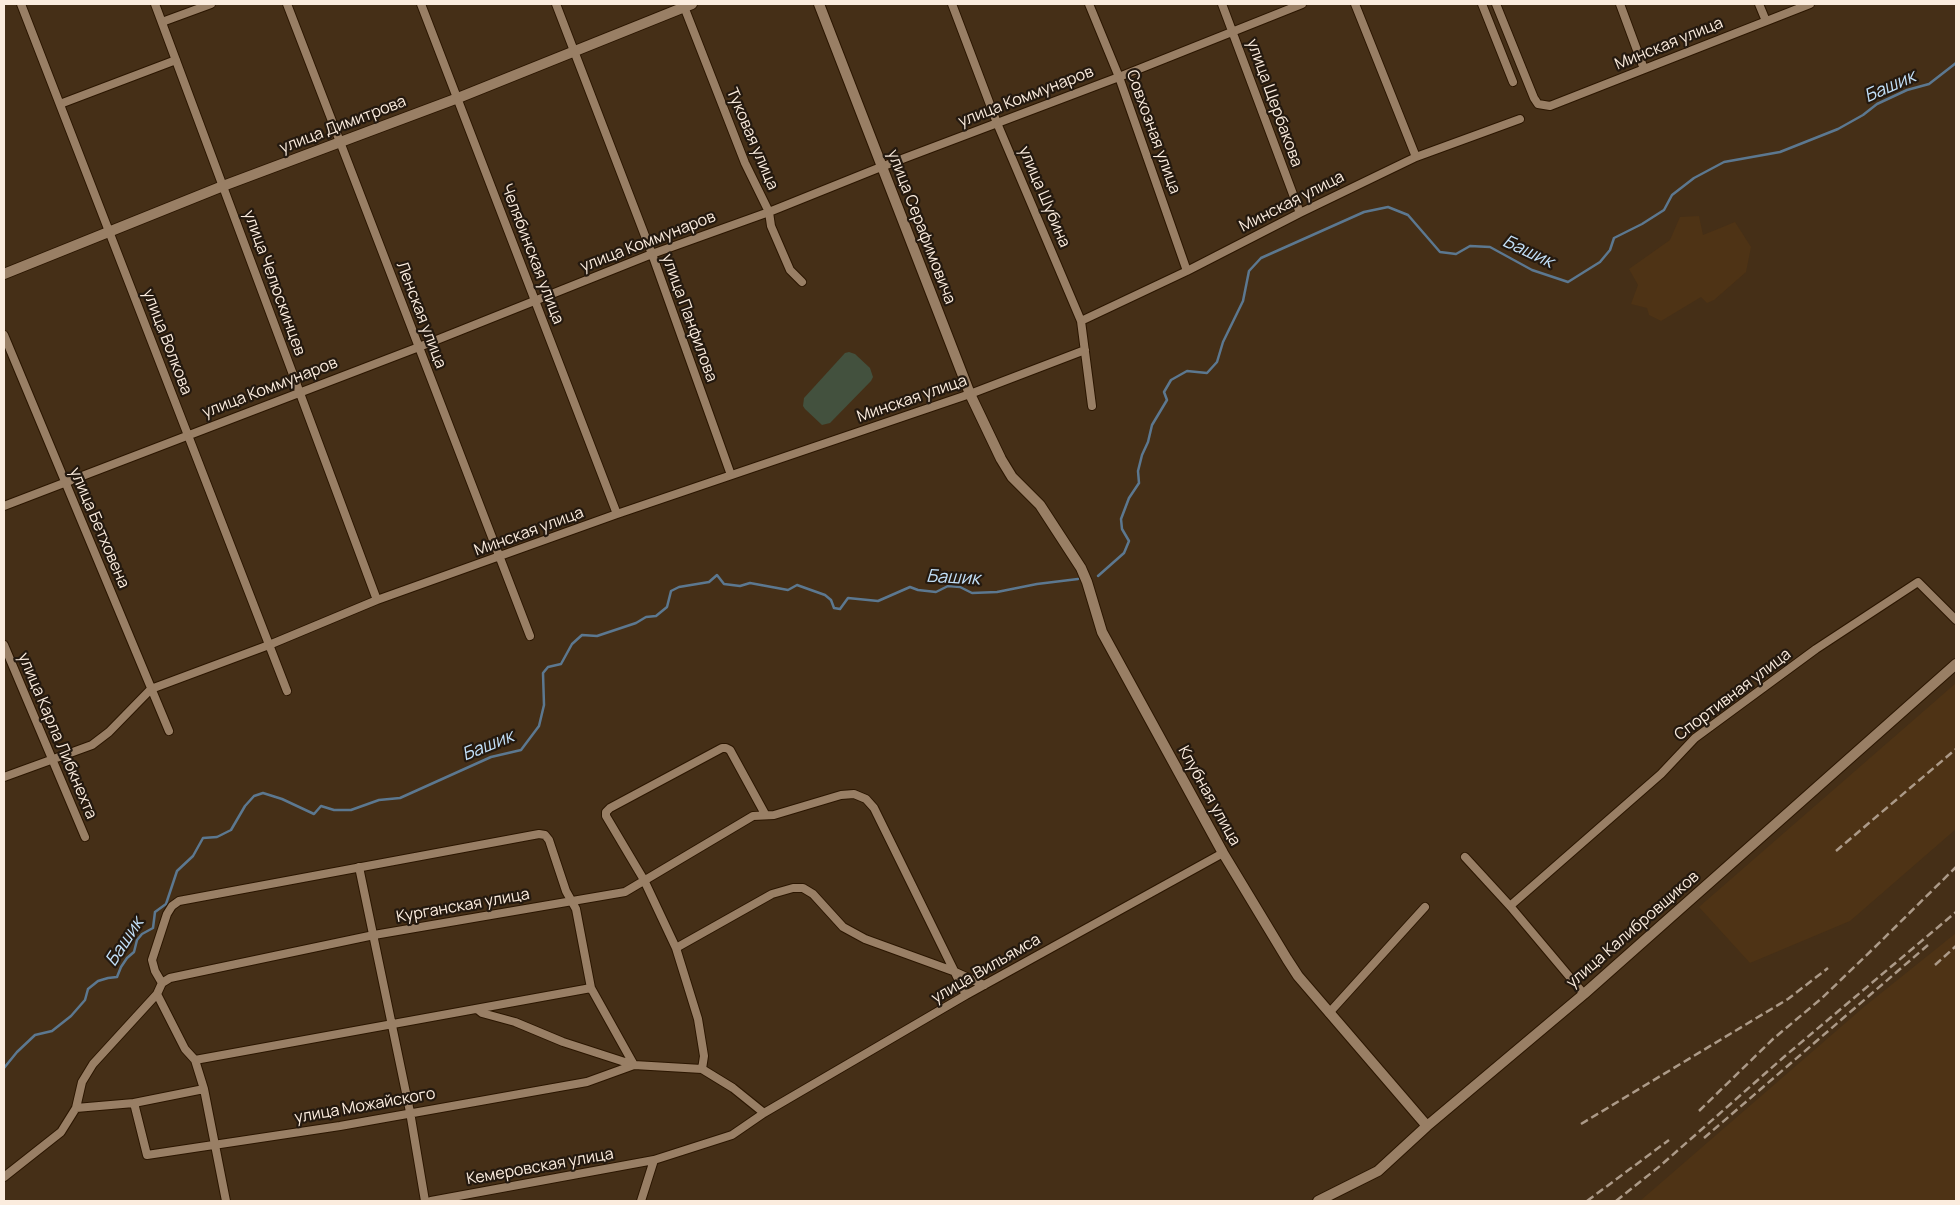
<!DOCTYPE html>
<meta charset="utf-8">
<style>
body{margin:0}
#map{position:relative;width:1960px;height:1205px;overflow:hidden;background:#452f17;font-family:Manrope,sans-serif}
canvas{display:block}
.frame{position:absolute;inset:0;border:5px solid #fbecde;pointer-events:none}
</style>
<div id="map">
<canvas width="1960" height="1205"></canvas>
<div class="frame"></div>
</div>
<script>
const ctx = document.querySelector('canvas').getContext('2d');
ctx.lineJoin = 'round';
function fillPath(path, color) { ctx.fillStyle = color; ctx.fill(path, 'evenodd'); }
const shape = rows => new Path2D(rows.map(r => 'M' + r).join(''));
function trace(path, color, width, dash) { ctx.strokeStyle = color; ctx.lineWidth = width; ctx.lineCap = dash ? 'butt' : 'round'; ctx.setLineDash(dash || []); ctx.stroke(path); }
function label(font, color, halo, rows, align = 'center') {
  ctx.font = font + ' Manrope,sans-serif'; ctx.lineWidth = 4.5; ctx.setLineDash([]); ctx.textBaseline = 'middle'; ctx.strokeStyle = halo; ctx.fillStyle = color; for (const [text, x, y, turn = 0] of rows) {
    ctx.save(); ctx.translate(x, y); ctx.rotate((+turn || 0) * Math.PI / 180); ctx.textAlign = isNaN(turn) ? turn : align; if (halo) ctx.strokeText(text, 0, 0); ctx.fillText(text, 0, 0); ctx.restore();
  }
}
fillPath(shape([
 [1699,216,1703,235,1735,222,1751,247,1746,272,1714,300,1707,303,1701,297,1661,321,1649,315,1647,308,1631,304,1638,285,1629,269,1670,240,1680,217],
 [1956,683,1956,829,1850,921,1750,963,1699,907],
 [1956,933,1956,1201,1640,1201,1865,1006]
]), '#4e3315');
fillPath(shape([
 [849,352,855,354,870,368,873,377,871,381,830,423,822,425,805,409,803,406,804,398,845,353]
]), '#43513e');
trace(shape([
 [1098,576,1124,553,1129,541,1122,529,1121,519,1129,498,1139,483,1138,471,1142,455,1148,442,1152,425,1167,400,1164,392,1171,380,1187,371,1207,373,1217,362,1223,342,1243,301,1249,271,1261,258,1364,212,1388,207,1408,215,1440,252,1456,254,1470,246,1490,247,1532,270,1568,282,1600,262,1610,250,1614,238,1642,224,1664,210,1672,195,1694,178,1724,162,1780,152,1838,129,1863,115,1877,104,1907,90,1929,84,1956,63],
 [4,1068,17,1052,35,1035,52,1031,71,1016,85,1000,88,989,98,981,108,978,117,977,121,967,127,958,134,952,137,940,142,934,153,928,155,912,166,904,177,871,193,856,203,838,217,837,231,830,245,806,254,796,263,793,282,799,314,814,321,806,334,810,351,810,379,800,400,798,491,757,521,750,539,726,544,705,543,673,548,667,561,664,572,644,582,635,597,636,636,623,646,617,656,616,667,607,671,591,679,587,709,582,717,575,724,584,740,586,750,583,788,590,797,585,825,595,831,600,834,608,840,609,848,598,878,601,910,587,918,590,936,592,948,586,960,587,972,593,997,592,1037,584,1078,579]
]), '#5c7890', 2.5);
const minor = shape([
 [21,4,287,691],
 [155,4,377,600],
 [287,4,530,636],
 [421,4,617,514],
 [556,4,652,254,731,475],
 [683,4,745,163,769,212,771,226,790,270,802,282],
 [952,4,997,123,1081,321,1092,406],
 [1089,4,1119,77,1187,271],
 [1222,4,1300,213],
 [1355,4,1416,157],
 [1482,4,1513,82],
 [1496,4,1534,98,1538,104,1550,106,1810,4],
 [1620,4,1644,69],
 [1759,4,1766,21],
 [162,22,211,4],
 [60,104,176,60],
 [1081,321,1187,271,1300,213,1416,157,1520,119],
 [4,335,169,731],
 [4,506,419,347,652,254,769,212,881,167,1119,77,1302,4],
 [4,645,85,837],
 [4,777,92,745,109,732,151,689,269,645,377,600,617,514,970,394,1085,350],
 [1465,857,1510,906,1584,994],
 [359,867,410,1112,425,1201],
 [1510,906,1661,774,1695,738,1816,649,1918,582,1956,620],
 [676,948,772,894,793,888,803,888,813,894,843,927,865,939,953,971,984,985],
 [162,983,155,971,152,960,167,914,172,906,179,901,496,842,539,834,545,835,549,840,566,891,576,909,591,988,634,1065],
 [157,994,185,1049,195,1060,204,1089,226,1201],
 [477,1009,482,1013,515,1022,563,1042,634,1065],
 [1329,1013,1425,907],
 [195,1060,591,988],
 [702,1069,704,1056,698,1019,676,948,644,880,606,816,606,812,610,808,722,748,726,748,730,750,765,814],
 [134,1103,204,1089],
 [76,1108,134,1103,147,1155,340,1126,587,1082,634,1065,702,1069,733,1088,764,1113],
 [4,1177,61,1132,76,1108,82,1082,93,1064,157,994,162,983,170,978,374,935,625,892,753,816,774,815,841,795,854,794,866,799,874,808,966,995],
 [431,1201,654,1160,732,1135,764,1113,966,995,1223,853],
 [641,1201,654,1160]
]);
const tertiary = shape([
 [819,4,970,394,1001,459,1012,477,1040,505,1081,568,1087,582,1102,632,1223,853,1287,959,1298,976,1427,1126],
 [4,274,223,186,458,98,692,4],
 [1318,1201,1378,1171,1427,1126,1584,994,1956,664]
]);
trace(minor, '#2b1601', 10);
trace(tertiary, '#2b1601', 12);
trace(minor, '#997f65', 8);
trace(tertiary, '#997f65', 10);
trace(shape([
 [1836,851,1956,749],
 [1935,965,1956,946],
 [1699,1111,1773,1039,1822,998,1875,947,1956,867],
 [1581,1124,1788,999,1828,968],
 [1704,1138,1928,945],
 [1587,1201,1669,1140],
 [1616,1201,1660,1166,1785,1056,1956,912]
]), '#ac9a88', 2.5, [8, 4]);
label('16px', '#fbecde', '#24190f', [
 ["Минская улица",1669,44,-22],
 ["улица Коммунаров",1026,97,-21],
 ["улица Щербакова",1274,103,70],
 ["улица Димитрова",343,125,-21],
 ["Совхозная улица",1153,132,70],
 ["Туковая улица",752,139,67],
 ["улица Шубина",1044,197,67],
 ["Минская улица",1292,202,-27],
 ["улица Серафимовича",921,227,69],
 ["улица Коммунаров",648,242,-21],
 ["Челябинская улица",532,254,69],
 ["улица Челюскинцев",274,283,70],
 ["Ленская улица",421,315,69],
 ["улица Панфилова",689,318,70],
 ["улица Волкова",167,342,69],
 ["улица Коммунаров",270,388,-21],
 ["Минская улица",912,399,-19],
 ["улица Бетховена",99,528,67],
 ["Минская улица",529,532,-20],
 ["Спортивная улица",1733,695,-37],
 ["улица Карла Либкнехта",57,736,67],
 ["Клубная улица",1209,796,61],
 ["Курганская улица",463,906,-10],
 ["улица Калибровщиков",1633,930,-41],
 ["улица Вильямса",986,969,-30],
 ["улица Можайского",365,1106,-10],
 ["Кемеровская улица",540,1167,-10]
]);
label('italic 18px', '#c3e1fa', '#24190f', [
 ["Башик",1890,87,-24],
 ["Башик",1528,252,25],
 ["Башик",953,578,3],
 ["Башик",488,746,-22],
 ["Башик",125,942,-57]
]);
</script>
